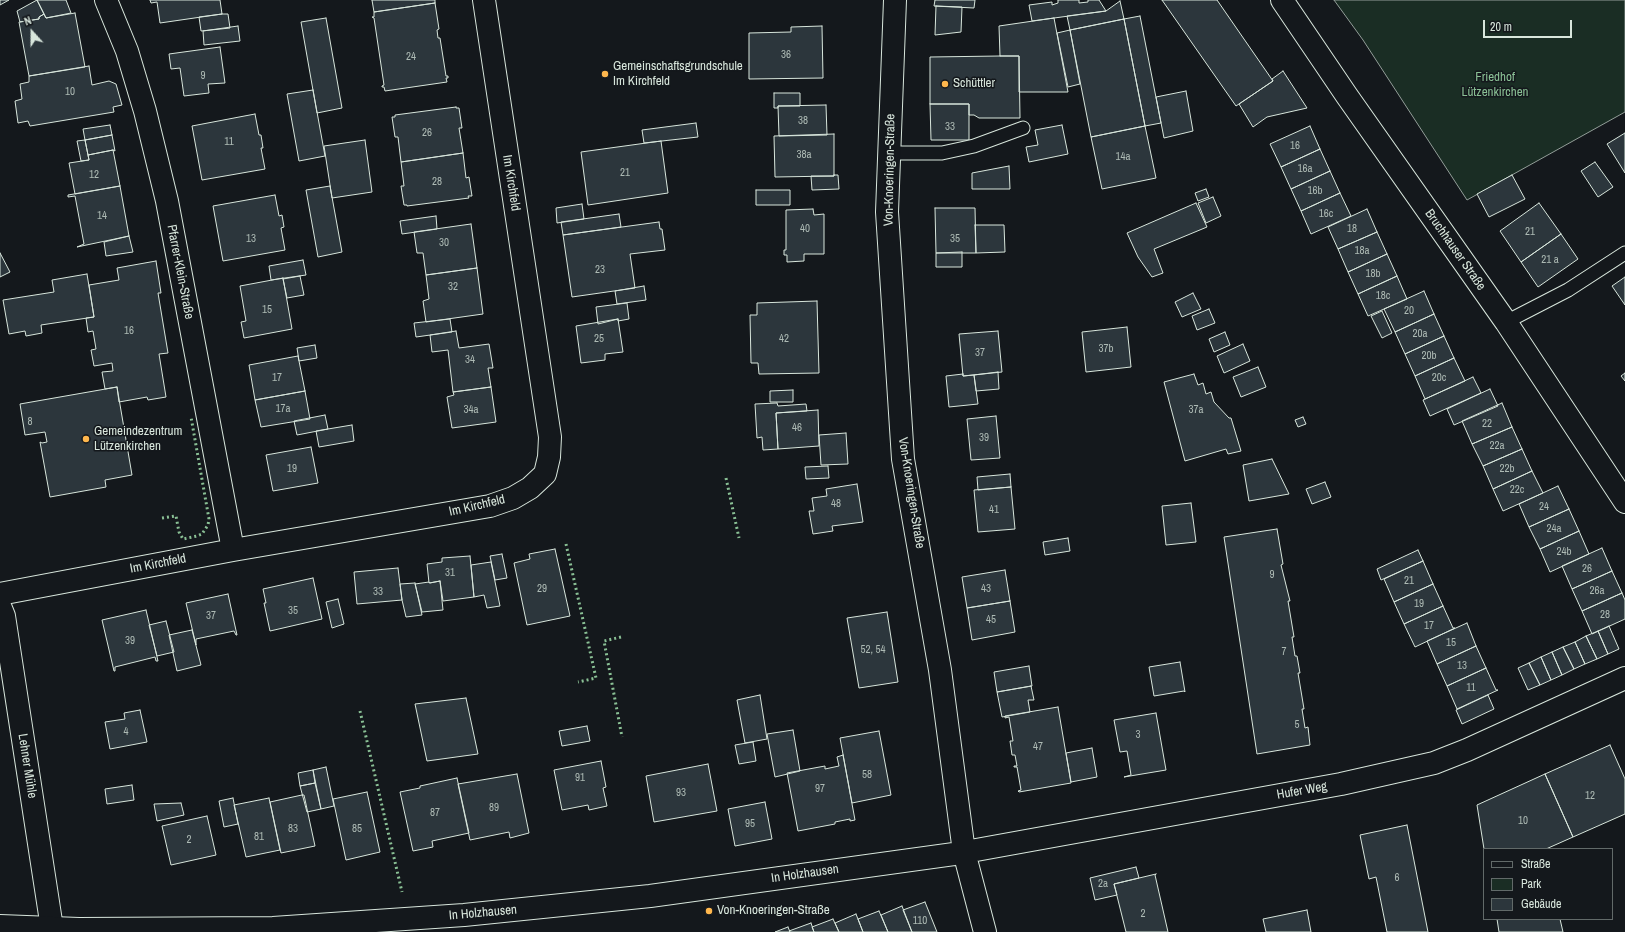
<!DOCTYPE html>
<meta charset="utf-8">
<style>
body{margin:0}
#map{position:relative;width:1625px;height:932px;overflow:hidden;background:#14181c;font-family:"Archivo Narrow",sans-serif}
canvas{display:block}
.legend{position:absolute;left:1483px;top:848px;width:130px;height:72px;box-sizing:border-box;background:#14181c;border:1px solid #626a69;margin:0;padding:5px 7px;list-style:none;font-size:12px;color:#d8e6dc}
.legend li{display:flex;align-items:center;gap:8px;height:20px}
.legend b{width:20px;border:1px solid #626a69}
.north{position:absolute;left:12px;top:12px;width:40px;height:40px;-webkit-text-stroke:3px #14181c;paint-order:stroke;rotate:339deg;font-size:11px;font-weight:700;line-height:16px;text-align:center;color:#d8e6dc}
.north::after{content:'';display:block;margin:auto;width:14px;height:18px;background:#d8e6dc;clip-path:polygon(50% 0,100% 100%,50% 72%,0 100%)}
.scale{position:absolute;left:1483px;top:20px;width:89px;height:18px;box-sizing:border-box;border:2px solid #d8e6dc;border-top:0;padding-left:5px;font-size:12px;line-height:14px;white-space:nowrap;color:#d8e6dc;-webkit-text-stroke:3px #14181c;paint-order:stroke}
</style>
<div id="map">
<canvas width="1625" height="932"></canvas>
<ul class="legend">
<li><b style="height:5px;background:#14181c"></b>Straße</li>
<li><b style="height:11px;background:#1a2d24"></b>Park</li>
<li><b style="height:11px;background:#2c363c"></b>Gebäude</li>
</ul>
<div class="north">N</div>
<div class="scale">20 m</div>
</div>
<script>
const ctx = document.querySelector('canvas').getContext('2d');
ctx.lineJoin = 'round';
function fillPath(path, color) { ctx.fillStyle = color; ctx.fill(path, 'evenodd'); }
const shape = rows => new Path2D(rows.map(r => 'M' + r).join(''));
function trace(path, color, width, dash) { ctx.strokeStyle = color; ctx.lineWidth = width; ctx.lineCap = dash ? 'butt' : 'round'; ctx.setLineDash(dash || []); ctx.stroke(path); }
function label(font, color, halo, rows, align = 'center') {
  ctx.font = font + ' "Archivo Narrow",sans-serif'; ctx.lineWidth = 3; ctx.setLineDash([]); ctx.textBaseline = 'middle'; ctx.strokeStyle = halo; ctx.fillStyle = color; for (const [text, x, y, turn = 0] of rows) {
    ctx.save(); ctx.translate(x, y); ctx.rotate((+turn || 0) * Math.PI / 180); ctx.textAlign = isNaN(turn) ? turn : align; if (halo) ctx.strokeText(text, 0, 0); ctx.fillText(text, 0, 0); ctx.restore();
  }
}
const green = shape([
 [1334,0,1625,0,1625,112,1467,200,1363,40,1334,0]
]);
fillPath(green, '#1a2d24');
trace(green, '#939e99', 1);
const building = shape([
 [0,0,9,0,0,5,0,0],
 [37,0,66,0,71,13,46,18,37,0],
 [37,0,44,14,39,17,39,19,20,22,17,11,37,0],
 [150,0,220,0,222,14,160,23,157,2,151,3,150,0],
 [372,0,435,0,435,3,374,12,372,0],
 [935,0,975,0,974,8,934,6,935,0],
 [1058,0,1079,0,1079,3,1088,2,1088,0,1099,0,1106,11,1032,21,1029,5,1052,2,1052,5,1058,3,1058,0],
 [1162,0,1217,0,1273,81,1236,106,1162,0],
 [1120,1,1124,19,1070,30,1067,16,1106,11,1120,1],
 [435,3,439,29,437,30,438,38,440,38,446,76,448,76,448,78,446,78,447,82,385,91,384,87,382,87,382,86,384,85,374,18,372,17,374,17,374,12,435,3],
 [936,6,962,7,961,32,935,35,936,6],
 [75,13,85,67,29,76,19,22,39,19,39,17,44,14,46,18,75,13],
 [222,14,228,14,230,28,201,31,199,17,222,14],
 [1140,16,1161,123,1145,126,1124,19,1140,16],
 [326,18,342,108,317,113,301,22,326,18],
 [1054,18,1068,92,1019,92,1019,56,1000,56,999,26,1054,18],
 [1124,19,1145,126,1091,137,1070,30,1124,19],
 [238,26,240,41,204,45,203,31,238,26],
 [822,26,823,78,749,79,749,33,791,32,791,27,822,26],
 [1070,30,1080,84,1068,87,1057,33,1070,30],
 [220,47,225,83,208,84,209,93,184,96,180,68,171,69,169,54,220,47],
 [1000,56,1019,56,1020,118,979,118,974,115,969,115,969,104,930,104,930,57,1000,56],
 [89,66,92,85,109,81,116,84,122,105,113,107,114,112,30,126,28,121,18,123,15,101,22,99,20,84,29,82,29,76,89,66],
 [1283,71,1307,108,1267,117,1253,127,1239,104,1273,81,1272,79,1283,71],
 [313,90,325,156,299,161,287,94,313,90],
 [1186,91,1193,131,1164,138,1156,97,1186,91],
 [774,93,800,93,800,106,778,106,778,108,774,108,774,93],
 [930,104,969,104,969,140,931,140,930,104],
 [826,105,827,135,779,136,778,106,826,105],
 [456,107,456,108,459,108,462,128,459,128,463,153,401,162,398,137,395,137,392,117,395,117,395,115,456,107],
 [255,114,259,135,261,135,263,148,261,148,265,169,202,180,192,126,255,114],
 [696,123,698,137,644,143,642,130,696,123],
 [110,125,112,135,85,140,83,129,110,125],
 [1062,125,1068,154,1029,162,1026,147,1038,145,1035,130,1062,125],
 [1145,126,1156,178,1102,189,1091,137,1145,126],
 [1310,126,1320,149,1281,167,1270,144,1310,126],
 [1625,133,1625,173,1607,144,1625,133],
 [834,134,834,176,775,177,774,136,834,134],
 [112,135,115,151,113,150,88,155,85,140,112,135],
 [85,140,89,160,81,161,77,141,85,140],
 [365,140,372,192,332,198,324,146,365,140],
 [661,141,668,193,588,205,581,152,661,141],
 [1320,149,1330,171,1291,189,1281,167,1320,149],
 [113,150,120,186,75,194,69,163,89,160,88,155,113,150],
 [463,153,466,178,469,177,472,196,468,196,469,198,407,206,407,205,404,205,401,186,404,186,401,162,463,153],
 [1595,162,1613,187,1598,197,1581,171,1595,162],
 [1009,166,1010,189,972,189,972,173,1009,166],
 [1330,171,1340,193,1301,211,1291,189,1330,171],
 [834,175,838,175,839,189,812,190,811,176,834,176,834,175],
 [1512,175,1525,199,1489,217,1477,194,1512,175],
 [120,186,129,236,77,247,84,244,75,196,68,197,68,195,120,186],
 [330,186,342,252,318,257,306,190,330,186],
 [1206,189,1209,197,1198,201,1195,193,1206,189],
 [756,190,790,190,790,205,756,205,756,190],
 [1340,193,1351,216,1311,234,1301,211,1340,193],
 [275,195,279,216,282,215,284,227,281,228,285,250,223,261,213,206,275,195],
 [1213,197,1221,216,1206,223,1198,203,1213,197],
 [1196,203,1207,227,1154,249,1163,273,1152,277,1138,257,1127,233,1196,203],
 [1539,203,1561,234,1521,262,1500,231,1539,203],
 [582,204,584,219,557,223,556,208,582,204],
 [935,208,975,208,976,253,936,253,935,208],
 [813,209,814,215,824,214,824,254,804,254,804,261,787,262,787,255,784,255,784,250,786,250,786,210,813,209],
 [1367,209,1377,232,1338,249,1328,227,1367,209],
 [619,214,621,227,563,235,561,222,619,214],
 [436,216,437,229,402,234,400,221,436,216],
 [659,222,660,229,662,229,665,250,630,254,635,288,572,297,563,235,659,222],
 [471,224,477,268,426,275,423,253,417,253,414,232,471,224],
 [975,225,1004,225,1005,252,976,253,975,225],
 [1377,232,1387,254,1348,272,1338,249,1377,232],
 [1561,234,1578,259,1538,287,1521,262,1561,234],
 [129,236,133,252,106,256,104,242,129,236],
 [962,252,962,267,936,267,936,253,962,252],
 [0,253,10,272,0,277,0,253],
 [1387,254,1397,276,1358,294,1348,272,1387,254],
 [303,260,306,275,271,280,269,266,303,260],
 [156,261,161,293,158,293,168,353,159,354,166,397,148,400,147,397,119,402,117,387,105,389,102,372,113,371,112,363,94,366,91,350,96,349,93,331,88,332,86,318,94,317,89,285,119,280,117,268,156,261],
 [477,268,483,314,426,322,423,301,429,299,426,275,477,268],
 [87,274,94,317,41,325,42,333,26,336,25,331,9,334,3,300,54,292,52,280,87,274],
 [300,276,304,295,287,298,283,279,300,276],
 [1397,276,1407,299,1368,316,1358,294,1397,276],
 [1625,277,1625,305,1612,286,1625,277],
 [283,278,292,329,244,338,241,322,246,321,240,286,283,278],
 [644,286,646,300,617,304,615,291,644,286],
 [1424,291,1434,314,1395,332,1384,309,1424,291],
 [1193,293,1201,309,1182,317,1175,302,1193,293],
 [817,301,819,373,759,374,758,363,751,363,750,315,757,315,757,303,817,301],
 [627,303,629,319,618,321,618,319,598,324,596,307,627,303],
 [1209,309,1215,323,1197,330,1192,316,1209,309],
 [1382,311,1392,333,1382,338,1371,316,1382,311],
 [1434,314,1444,336,1405,354,1395,332,1434,314],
 [450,319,452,332,416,337,414,323,450,319],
 [618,319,623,352,605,354,605,360,581,363,576,326,618,319],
 [1127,327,1131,367,1086,372,1082,332,1127,327],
 [456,331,459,348,489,344,493,368,488,368,491,387,453,392,448,350,432,352,430,335,456,331],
 [998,331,1002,372,963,376,959,334,998,331],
 [1225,332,1230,345,1214,352,1209,339,1225,332],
 [1444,336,1454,358,1415,376,1405,354,1444,336],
 [1243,344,1250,361,1224,373,1217,356,1243,344],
 [315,345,317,358,299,361,297,348,315,345],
 [298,356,305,391,255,400,249,365,298,356],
 [1454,358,1465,381,1425,399,1415,376,1454,358],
 [1258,367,1266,387,1241,397,1233,377,1258,367],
 [998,372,999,389,976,391,974,375,998,372],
 [1625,373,1625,381,1621,376,1625,373],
 [963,374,963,376,974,375,978,404,949,407,946,376,963,374],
 [1194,374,1198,385,1203,383,1206,394,1211,392,1214,402,1229,418,1231,418,1241,451,1228,454,1226,449,1185,461,1164,382,1194,374],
 [1473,377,1481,393,1430,416,1423,400,1473,377],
 [117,387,132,475,105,480,106,487,50,497,40,442,42,443,47,442,45,432,25,435,20,404,117,387],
 [491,387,496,422,452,428,447,397,454,395,453,392,491,387],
 [1490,389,1498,406,1454,425,1447,409,1490,389],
 [793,390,793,402,770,402,770,391,793,390],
 [305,391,310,419,261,427,255,400,305,391],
 [777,403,778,406,806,404,807,411,776,413,778,449,763,450,762,437,757,438,755,404,777,403],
 [1502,403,1512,427,1472,444,1462,421,1502,403],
 [818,410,819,446,778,449,776,413,818,410],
 [325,415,328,429,297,435,294,421,325,415],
 [996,416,1000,458,971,460,967,419,996,416],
 [1303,417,1306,424,1298,427,1295,420,1303,417],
 [352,425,354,441,319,447,316,431,352,425],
 [1512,427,1522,449,1483,466,1472,444,1512,427],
 [846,433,848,464,821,465,819,435,846,433],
 [311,447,318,483,273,491,266,455,311,447],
 [1522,449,1532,471,1493,489,1483,466,1522,449],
 [1272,459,1289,494,1249,501,1243,465,1272,459],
 [828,466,829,478,806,479,805,467,828,466],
 [1532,471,1543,493,1503,511,1493,489,1532,471],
 [1010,474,1011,487,978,490,977,477,1010,474],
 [1325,482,1331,497,1312,504,1306,489,1325,482],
 [857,484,863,522,832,526,833,531,813,534,809,511,814,511,812,498,827,496,826,489,857,484],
 [1558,486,1569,509,1529,527,1519,504,1558,486],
 [1011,487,1015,529,978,532,974,490,1011,487],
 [1191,503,1196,542,1166,545,1162,506,1191,503],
 [1569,509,1579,531,1540,549,1529,527,1569,509],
 [1277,529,1283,564,1281,565,1290,601,1288,601,1294,637,1292,637,1295,656,1297,656,1300,673,1298,673,1304,709,1302,709,1305,728,1308,727,1310,745,1257,754,1224,537,1277,529],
 [1579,531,1589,554,1550,572,1540,549,1579,531],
 [1068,538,1070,551,1045,555,1043,542,1068,538],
 [1602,548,1612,571,1572,589,1562,566,1602,548],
 [555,549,570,616,527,625,514,563,530,559,529,554,555,549],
 [1418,550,1423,561,1381,580,1377,569,1418,550],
 [502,554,507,578,495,580,490,556,502,554],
 [470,556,474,597,443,601,440,581,429,583,427,564,442,562,442,558,470,556],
 [1423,561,1433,584,1394,602,1384,579,1423,561],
 [491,562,500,606,487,608,484,595,474,597,471,565,491,562],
 [398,568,402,600,357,604,354,572,398,568],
 [1005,570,1010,601,967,608,962,577,1005,570],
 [1612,571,1622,593,1582,611,1572,589,1612,571],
 [313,578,322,619,270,631,264,603,266,603,263,589,313,578],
 [440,581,443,610,422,612,415,584,429,582,430,583,440,581],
 [415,583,422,615,406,617,402,600,400,584,415,583],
 [1433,584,1443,606,1404,624,1394,602,1433,584],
 [1622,593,1625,600,1625,619,1592,634,1582,611,1622,593],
 [228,594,237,635,236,635,234,631,196,639,196,645,186,603,228,594],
 [338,599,344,624,332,628,326,602,338,599],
 [1010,601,1015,632,972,640,967,608,1010,601],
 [1443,606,1453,628,1455,628,1415,647,1404,624,1443,606],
 [146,610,158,661,156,661,155,657,115,667,115,671,114,671,102,620,146,610],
 [887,612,898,682,859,688,847,618,887,612],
 [166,621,174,652,157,656,149,625,166,621],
 [1467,623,1476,646,1437,664,1427,641,1467,623],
 [1609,626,1619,649,1608,654,1598,631,1609,626],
 [192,630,201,665,177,671,169,635,192,630],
 [1598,631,1608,654,1597,659,1586,636,1598,631],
 [1586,636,1597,659,1585,664,1575,642,1586,636],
 [1575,642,1585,664,1574,669,1563,647,1575,642],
 [1476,646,1486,668,1447,686,1437,664,1476,646],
 [1563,647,1574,669,1562,675,1552,652,1563,647],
 [1552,652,1562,675,1551,680,1541,657,1552,652],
 [1541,657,1551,680,1540,685,1529,663,1541,657],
 [1180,662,1185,692,1184,691,1154,696,1149,667,1180,662],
 [1529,663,1540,685,1528,690,1518,668,1529,663],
 [1029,666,1032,686,997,692,994,672,1029,666],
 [1486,668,1496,690,1498,690,1457,709,1447,686,1486,668],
 [1031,686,1034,700,1028,700,1030,712,1002,717,997,692,1031,686],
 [760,695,767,739,745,743,737,700,760,695],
 [1488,695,1494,709,1462,724,1456,710,1488,695],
 [466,698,478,754,427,761,415,704,466,698],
 [1058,707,1071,783,1019,792,1018,791,1021,790,1017,767,1014,767,1014,766,1017,766,1015,755,1012,755,1010,741,1013,741,1009,717,1005,718,1005,716,1058,707],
 [140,710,147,742,110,749,105,722,125,719,124,713,140,710],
 [1156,713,1166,770,1124,777,1131,775,1127,751,1120,752,1114,720,1156,713],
 [587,726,590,741,562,746,559,731,587,726],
 [793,730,800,771,775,777,767,734,793,730],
 [879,731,891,795,852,803,840,738,879,731],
 [753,742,756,761,739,764,735,745,753,742],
 [1610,745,1625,779,1625,814,1573,837,1545,774,1610,745],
 [1092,748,1097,777,1071,782,1066,753,1092,748],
 [843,755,855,820,850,821,850,819,835,822,835,824,798,831,787,773,825,766,825,769,839,766,837,757,843,755],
 [601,761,606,787,603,788,607,806,589,810,588,805,562,810,554,770,601,761],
 [708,764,717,811,654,822,646,776,708,764],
 [326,767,334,806,321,809,313,770,326,767],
 [313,770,315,783,300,786,298,773,313,770],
 [517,774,529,833,510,838,509,832,470,840,458,784,517,774],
 [1545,774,1573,837,1546,849,1484,849,1477,805,1545,774],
 [457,778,469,833,432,841,433,847,413,851,400,792,420,788,420,786,457,778],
 [315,783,321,809,307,812,300,786,315,783],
 [132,785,134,800,107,804,105,789,132,785],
 [367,792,380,852,346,860,333,799,367,792],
 [302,795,304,795,315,846,281,853,270,802,302,795],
 [233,798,238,824,224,827,219,801,233,798],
 [269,798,280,850,246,857,234,805,269,798],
 [765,802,772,839,735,846,728,809,765,802],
 [181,803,184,815,157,821,154,804,181,803],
 [207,816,216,855,171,865,162,826,207,816],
 [1407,825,1428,932,1387,932,1376,877,1369,879,1360,835,1407,825],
 [1136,867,1139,878,1114,884,1117,895,1095,900,1090,878,1136,867],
 [1156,874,1155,875,1168,932,1126,932,1114,884,1156,874],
 [925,902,937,932,912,932,903,910,925,902],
 [902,906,912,932,888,932,881,915,902,906],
 [1307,910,1311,932,1266,932,1263,919,1307,910],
 [879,911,888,932,863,932,858,919,879,911],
 [856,914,863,932,839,932,835,923,856,914],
 [833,919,839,932,814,932,812,927,833,919],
 [1497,919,1560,919,1563,932,1499,932,1497,919],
 [811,923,814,932,790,932,789,931,811,923],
 [788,927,790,932,775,932,788,927]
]);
fillPath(building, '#2c363c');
trace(building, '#d8e6dc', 1);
const lane = shape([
 [889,153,942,153,974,146,1023,128],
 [1506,322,1568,290,1625,253]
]);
const street = shape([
 [106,0,127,51,145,111,167,201,233,550],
 [1282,0,1347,96,1506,322,1625,502],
 [0,594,233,550,490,506,513,498,530,488,545,474,549,457,550,437,484,0],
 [0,606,4,616,52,928]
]);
const secondary = shape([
 [895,0,887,212,903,459,940,670,964,852,985,932],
 [0,926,79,929,273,928,464,915,650,896,954,854,1341,784,1434,763,1467,750,1625,678]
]);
trace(lane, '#d8e6dc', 15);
trace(street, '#d8e6dc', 24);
trace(secondary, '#d8e6dc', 24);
trace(lane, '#14181c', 13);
trace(street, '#14181c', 22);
trace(secondary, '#14181c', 22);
trace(shape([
 [726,478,739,538],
 [162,518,176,516,179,532,183,539,197,536,202,534,208,525,209,519,191,417],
 [566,544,596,678,578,682],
 [621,637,604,641,622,737],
 [360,711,402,892]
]), '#8ac095', 3, [2, 3]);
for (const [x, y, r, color] of [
 [605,74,4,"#ffb74d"],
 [945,84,4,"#ffb74d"],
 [86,439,4,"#ffb74d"],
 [709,911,4,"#ffb74d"]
]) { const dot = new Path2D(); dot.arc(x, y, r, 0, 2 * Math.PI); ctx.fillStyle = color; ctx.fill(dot); trace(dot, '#14181c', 1.5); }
label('11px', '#adbab4', null, [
 ["36",786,55],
 ["24",411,57],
 ["9",203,76],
 ["10",70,92],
 ["38",803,121],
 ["33",950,127],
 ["26",427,133],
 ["11",229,142],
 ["16",1295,146],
 ["38a",804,155],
 ["14a",1123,157],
 ["16a",1305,169],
 ["21",625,173],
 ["12",94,175],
 ["28",437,182],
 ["16b",1315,191],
 ["16c",1326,214],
 ["14",102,216],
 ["40",805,229],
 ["18",1352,229],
 ["21",1530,232],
 ["13",251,239],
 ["35",955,239],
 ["30",444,243],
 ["18a",1362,251],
 ["21 a",1550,260],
 ["23",600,270],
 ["18b",1373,274],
 ["32",453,287],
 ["18c",1383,296],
 ["15",267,310],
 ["20",1409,311],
 ["16",129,331],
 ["20a",1420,334],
 ["25",599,339],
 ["42",784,339],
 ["37b",1106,349],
 ["37",980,353],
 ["20b",1429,356],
 ["34",470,360],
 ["17",277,378],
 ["20c",1439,378],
 ["17a",283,409],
 ["34a",471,410],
 ["37a",1196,410],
 ["8",30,422],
 ["22",1487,424],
 ["46",797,428],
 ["39",984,438],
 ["22a",1497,446],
 ["19",292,469],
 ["22b",1507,469],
 ["22c",1517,490],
 ["48",836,504],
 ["24",1544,507],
 ["41",994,510],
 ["24a",1554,529],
 ["24b",1564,552],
 ["26",1587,569],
 ["31",450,573],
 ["9",1272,575],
 ["21",1409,581],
 ["29",542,589],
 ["43",986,589],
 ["26a",1597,591],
 ["33",378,592],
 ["19",1419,604],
 ["35",293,611],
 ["28",1605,615],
 ["37",211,616],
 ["45",991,620],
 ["17",1429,626],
 ["39",130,641],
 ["15",1451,643],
 ["52, 54",873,650],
 ["7",1284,652],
 ["13",1462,666],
 ["11",1471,688],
 ["5",1297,725],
 ["4",126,732],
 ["3",1138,735],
 ["47",1038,747],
 ["58",867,775],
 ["91",580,778],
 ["97",820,789],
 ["93",681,793],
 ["12",1590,796],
 ["89",494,808],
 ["87",435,813],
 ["10",1523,821],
 ["95",750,824],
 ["83",293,829],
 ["85",357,829],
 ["81",259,837],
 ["2",189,840],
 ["6",1397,878],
 ["2a",1103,884],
 ["2",1143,914],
 ["110",920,921]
]);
label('13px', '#d8e6dc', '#14181c', [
 ["Gemeinschaftsgrundschule",613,67],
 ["Im Kirchfeld",613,82],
 ["Schüttler",953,84],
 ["Gemeindezentrum",94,432],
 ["Lützenkirchen",94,447],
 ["Von-Knoeringen-Straße",717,911]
], 'left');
label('13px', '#8ac095', '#14181c', [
 ["Friedhof",1495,78],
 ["Lützenkirchen",1495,93]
]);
label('13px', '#d8e6dc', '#14181c', [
 ["Von-Knoeringen-Straße",890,170,-89],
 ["Im Kirchfeld",511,183,81],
 ["Bruchhauser Straße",1455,250,55],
 ["Pfarrer-Klein-Straße",180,272,79],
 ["Von-Knoeringen-Straße",911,493,81],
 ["Im Kirchfeld",477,506,-13],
 ["Im Kirchfeld",158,564,-11],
 ["Lehner Mühle",27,766,81],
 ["Hufer Weg",1302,791,-10],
 ["In Holzhausen",805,874,-8],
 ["In Holzhausen",483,913,-5]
]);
</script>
